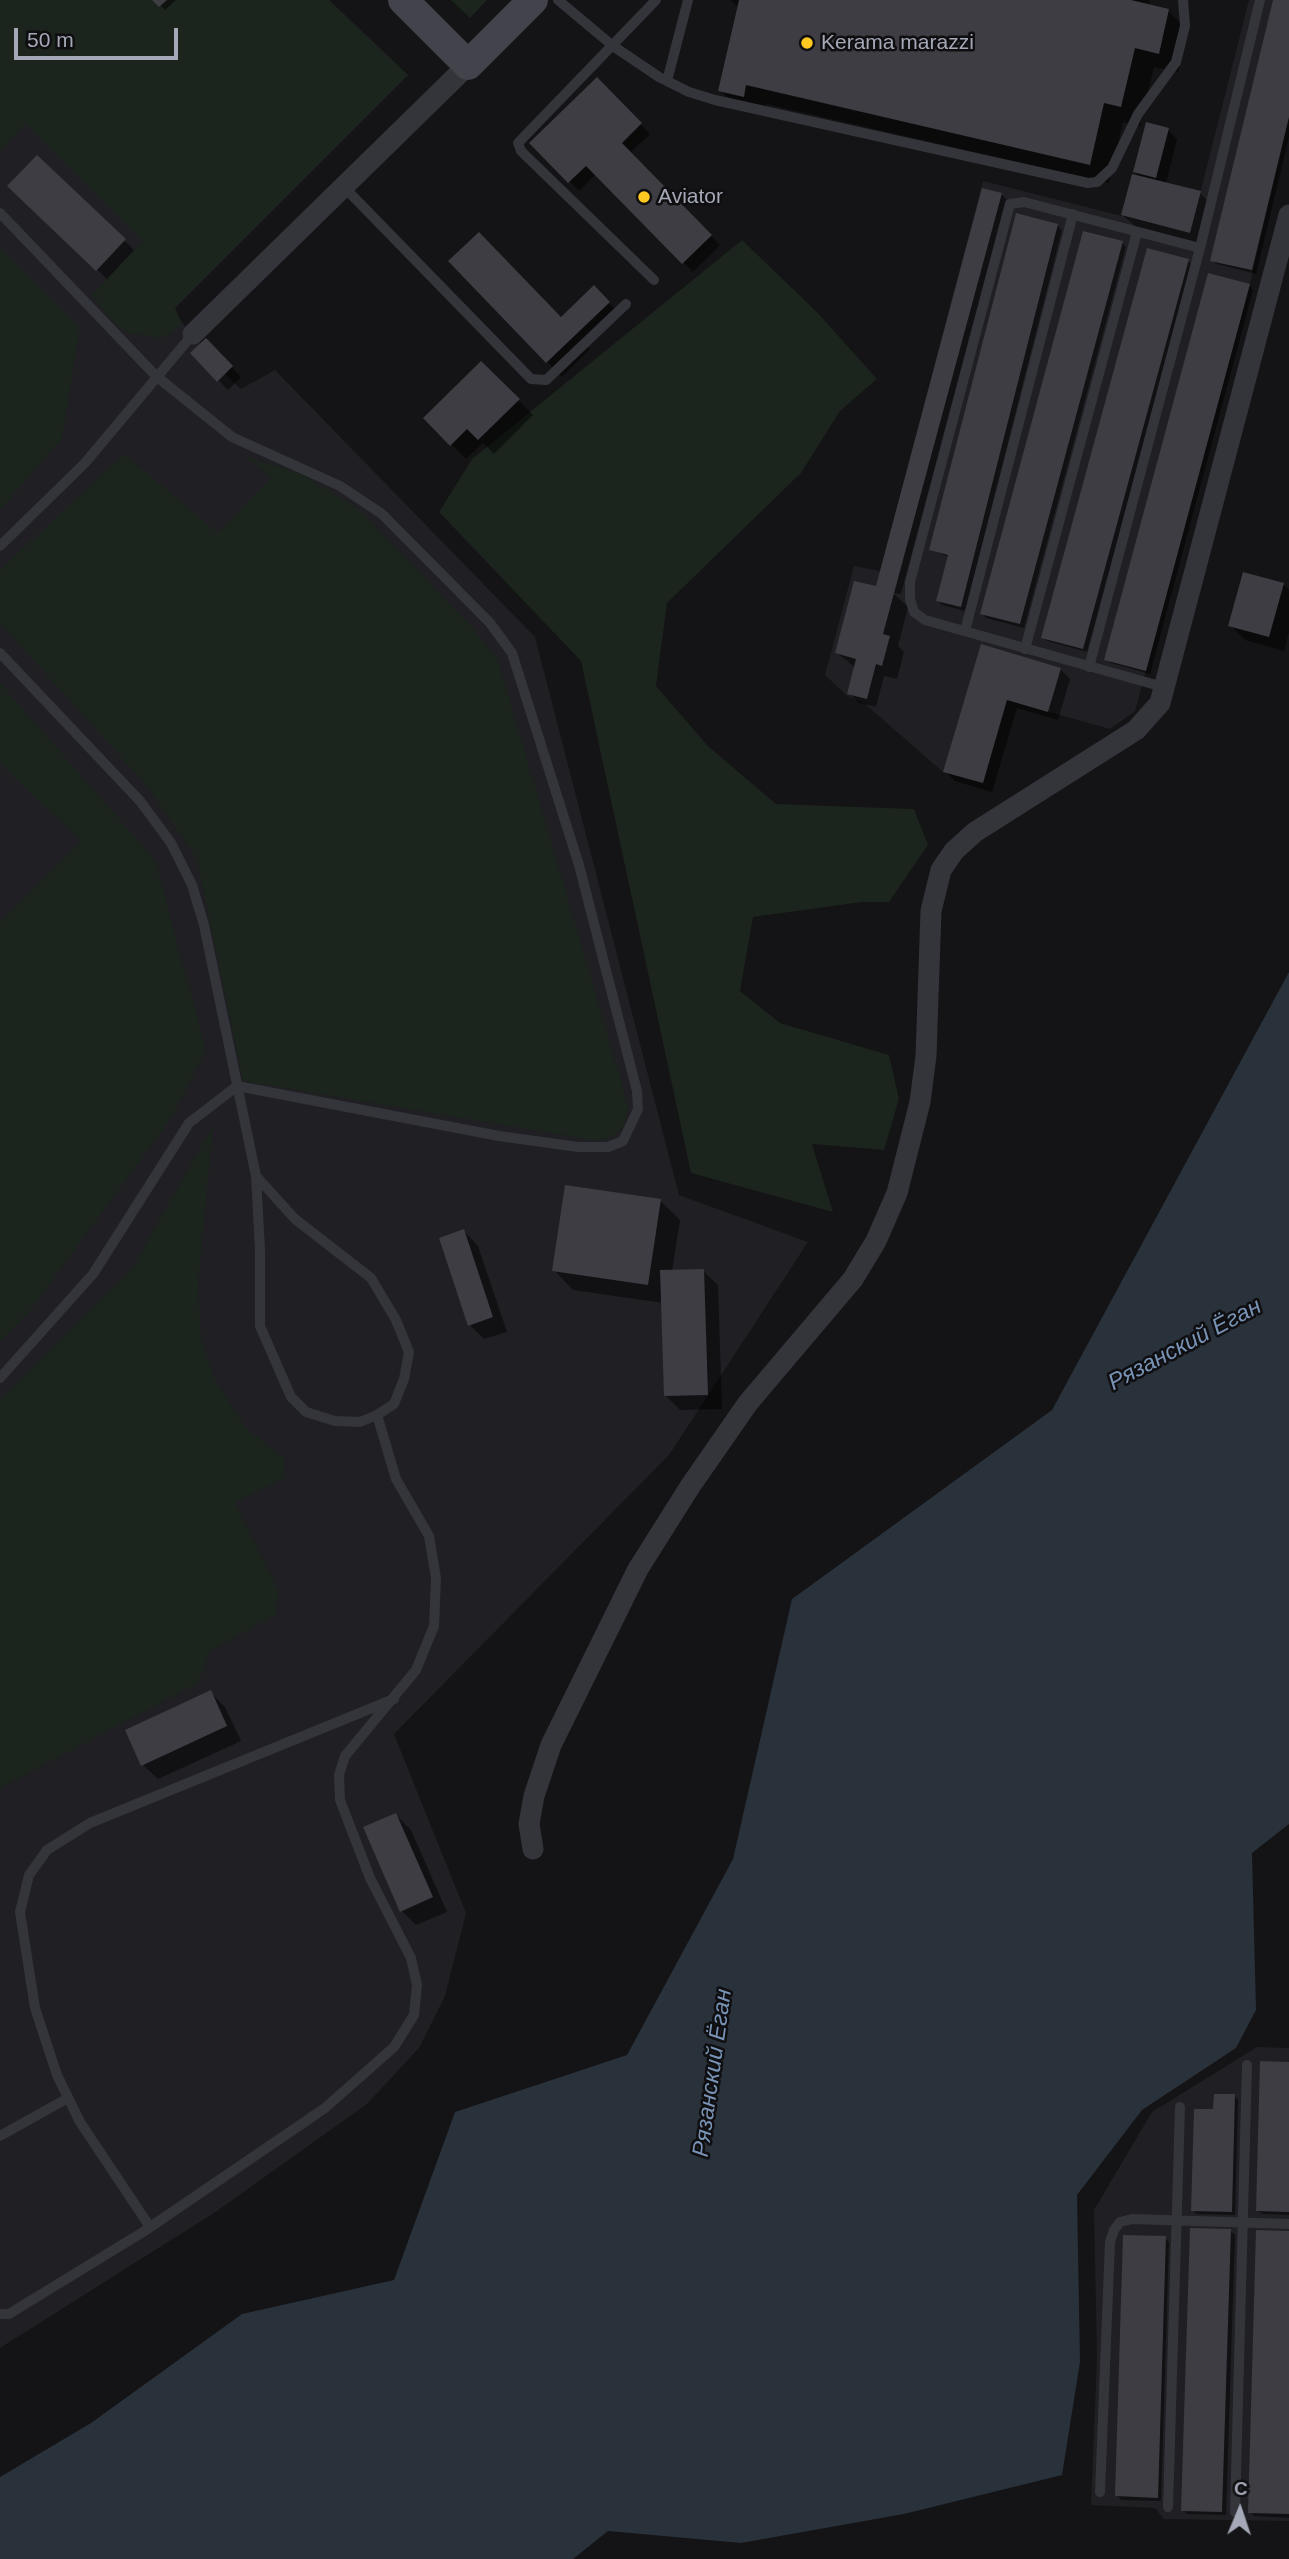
<!DOCTYPE html>
<meta charset="utf-8">
<style>
body{margin:0}
#map{position:relative;width:1289px;height:2559px;overflow:hidden;background:#141315;font-family:Helvetica,sans-serif}
canvas{display:block}
.north{position:absolute;left:1205px;top:2475px;width:70px;height:70px;-webkit-text-stroke:5px #0f0e10;paint-order:stroke;rotate:2deg;font-size:19px;font-weight:700;line-height:28px;text-align:center;color:#a4a8b7}
.north::after{content:'';display:block;margin:auto;width:24px;height:32px;background:#a4a8b7;clip-path:polygon(50% 0,100% 100%,50% 72%,0 100%)}
.scale{position:absolute;left:14px;top:28px;width:164px;height:32px;box-sizing:border-box;border:4px solid #a4a8b7;border-top:0;padding-left:9px;font-size:21px;line-height:24px;white-space:nowrap;color:#a4a8b7;-webkit-text-stroke:5px #0f0e10;paint-order:stroke}
</style>
<div id="map">
<canvas width="1289" height="2559"></canvas>
<div class="north">С</div>
<div class="scale">50 m</div>
</div>
<script>
const ctx = document.querySelector('canvas').getContext('2d');
ctx.lineJoin = 'round';
function fillPath(path, color) { ctx.fillStyle = color; ctx.fill(path, 'evenodd'); }
const shape = rows => new Path2D(rows.map(r => 'M' + r).join(''));
function trace(path, color, width, dash) { ctx.strokeStyle = color; ctx.lineWidth = width; ctx.lineCap = dash ? 'butt' : 'round'; ctx.setLineDash(dash || []); ctx.stroke(path); }
function label(font, color, halo, rows, align = 'center') {
  ctx.font = font + ' Helvetica,sans-serif'; ctx.lineWidth = 5; ctx.setLineDash([]); ctx.textBaseline = 'middle'; ctx.strokeStyle = halo; ctx.fillStyle = color; for (const [text, x, y, turn = 0] of rows) {
    ctx.save(); ctx.translate(x, y); ctx.rotate((+turn || 0) * Math.PI / 180); ctx.textAlign = isNaN(turn) ? turn : align; if (halo) ctx.strokeText(text, 0, 0); ctx.fillText(text, 0, 0); ctx.restore();
  }
}
fillPath(shape([
 [0,0,329,0,408,75,172,311,200,343,206,338,233,366,225,374,241,389,275,370,535,637,679,1195,808,1242,669,1455,394,1734,466,1913,445,1996,419,2048,367,2104,217,2211,0,2348],
 [1249,0,1289,0,1289,117,1250,284,1135,711,1110,729,1007,700,983,783,943,772,865,704,846,695,825,675,854,566,880,571,983,181,1190,233],
 [1257,2047,1289,2048,1289,2521,1164,2519,1155,2508,1091,2505,1097,2357,1094,2210,1152,2112]
]), '#201f23');
fillPath(shape([
 [0,0,329,0,408,75,175,308,182,323,174,332,161,338,129,333,113,322,92,295,143,241,26,124,0,151],
 [451,0,487,0,470,18],
 [742,240,817,312,877,379,840,411,801,473,667,603,656,686,708,746,776,804,914,809,928,845,889,902,862,902,753,917,740,991,780,1023,889,1055,899,1099,884,1150,812,1144,833,1212,691,1173,581,661,439,512,472,459],
 [0,247,80,327,62,438,0,510],
 [124,454,218,533,271,478,246,457,302,474,361,511,471,626,498,660,629,1108,623,1128,611,1137,598,1141,243,1081,197,859,148,787,0,623,0,570],
 [0,683,155,860,206,1050,172,1117,32,1308,0,1342,0,922,81,841,0,764],
 [213,1126,198,1285,201,1336,213,1376,245,1427,284,1458,284,1478,235,1503,279,1592,275,1615,210,1651,198,1683,0,1788,0,1399,131,1270]
]), '#1b241d');
fillPath(shape([
 [1289,972,1289,1824,1252,1853,1256,2010,1236,2048,1142,2110,1077,2195,1080,2362,1062,2475,904,2514,741,2543,608,2531,573,2559,0,2559,0,2477,91,2423,242,2314,394,2280,455,2112,627,2055,733,1859,792,1599,1052,1410]
]), '#29313a');
fillPath(shape([
 [155,0,176,0,165,10],
 [731,0,1149,0,1150,6,1168,11,1188,30,1178,72,1154,67,1140,126,1123,122,1109,183,766,104,763,115,740,110,720,90,739,8],
 [1274,0,1289,0,1289,137,1256,274,1217,264,1212,260],
 [597,79,650,134,630,153,720,245,693,272,596,174,579,191,532,143],
 [1168,130,1177,139,1166,184,1200,193,1214,207,1204,247,1138,229,1123,215,1141,178,1135,172],
 [37,157,134,250,107,279,10,186],
 [1001,194,1006,199,901,594,893,593,908,607,898,646,904,652,897,679,884,676,876,707,859,703,849,693,856,668,837,653,883,590],
 [1058,226,1062,230,965,611,942,605,938,601,949,557,931,550],
 [1122,243,1126,247,1024,628,986,618,982,613],
 [450,261,561,319,594,288,618,312,585,344,590,349,562,377],
 [1188,261,1192,265,1087,652,1047,641,1043,637],
 [1249,285,1253,290,1150,674,1111,663,1106,659],
 [206,340,241,377,228,390,192,353],
 [481,363,533,415,494,454,483,443,466,459,425,418],
 [1244,574,1284,585,1289,590,1289,632,1284,651,1245,640,1230,625],
 [982,646,1060,669,1070,679,1058,720,1017,708,992,792,955,781,945,771],
 [660,1201,680,1220,672,1271,703,1271,718,1285,722,1409,680,1410,666,1396,663,1303,573,1290,554,1270],
 [464,1231,478,1246,507,1332,484,1339,470,1325],
 [210,1692,225,1707,241,1741,158,1779,143,1765],
 [396,1815,411,1830,447,1912,416,1925,402,1911],
 [1289,2063,1289,2215,1262,2214,1257,2210],
 [1234,2096,1238,2100,1235,2215,1197,2214,1193,2210,1215,2111],
 [1230,2231,1235,2235,1226,2515,1187,2514,1183,2510],
 [1289,2232,1289,2518,1254,2516,1250,2512],
 [1165,2238,1169,2242,1161,2501,1121,2500,1117,2495]
]), '#0007');
fillPath(shape([
 [152,0,167,0,159,7],
 [739,0,1131,0,1169,9,1159,54,1135,48,1121,107,1104,103,1090,165,746,85,744,97,718,91],
 [1273,0,1289,0,1289,117,1252,270,1210,261],
 [597,77,642,123,622,143,712,235,682,264,586,166,568,183,529,143],
 [1146,122,1169,128,1156,178,1133,172],
 [37,155,126,239,96,271,7,186],
 [1132,174,1201,191,1190,233,1121,215],
 [982,188,1002,193,883,634,890,636,882,666,876,664,867,699,847,694,856,659,835,653,854,581,876,586],
 [1016,213,1058,224,961,607,936,601,948,555,929,550],
 [1083,231,1123,241,1020,624,980,614],
 [479,232,561,317,594,285,610,302,546,363,448,261],
 [1147,248,1189,259,1083,649,1041,638],
 [1208,273,1250,284,1146,671,1104,660],
 [206,338,233,366,217,382,190,353],
 [481,361,520,399,478,440,467,429,450,446,423,418],
 [1243,572,1284,583,1269,637,1228,626],
 [981,644,1061,668,1048,712,1007,700,983,783,943,772],
 [565,1185,661,1199,648,1285,552,1271],
 [464,1229,493,1317,468,1326,439,1238],
 [704,1269,708,1395,664,1396,660,1270],
 [211,1690,227,1726,141,1766,125,1730],
 [396,1813,433,1897,400,1912,363,1827],
 [1260,2061,1289,2062,1289,2212,1256,2211],
 [1214,2094,1235,2094,1232,2212,1191,2211,1194,2109,1213,2109],
 [1190,2228,1231,2229,1222,2512,1181,2511],
 [1256,2230,1289,2231,1289,2514,1248,2513],
 [1123,2235,1166,2236,1158,2498,1115,2496]
]), '#3e3d43');
trace(shape([
 [558,0,613,46,659,77,689,92,715,100,1088,183,1097,182,1112,168,1138,114,1176,62,1185,26,1183,0],
 [667,81,688,0],
 [343,186,531,379,546,380,626,304],
 [0,213,156,376,232,437,340,486,382,514,490,623,512,653,579,865,637,1091,638,1109,623,1141,608,1147,578,1147,499,1136,237,1086,189,1123,93,1274,0,1378],
 [654,280,521,151,518,143,656,0],
 [0,546,85,463,193,334],
 [965,631,1073,214],
 [1025,649,1137,232],
 [0,653,140,801,171,843,192,885,204,925,256,1176,260,1250,260,1326,291,1397,306,1412,335,1421,360,1422,377,1415,394,1404,404,1379,409,1352,396,1320,371,1278,295,1219,256,1176],
 [1089,667,1200,248,1260,0],
 [1167,688,925,620,914,612,910,599,910,582,1010,204,1024,202,1200,248],
 [0,2136,68,2098],
 [150,2227,80,2122,57,2075,35,2008,20,1912,29,1875,47,1850,90,1823,394,1699],
 [0,2314,9,2314,143,2232,325,2108,394,2047,414,2015,417,1985,411,1958,370,1878,340,1800,339,1775,345,1756,416,1670,434,1626,436,1578,429,1536,396,1479,377,1415],
 [1100,2492,1110,2242,1114,2230,1120,2222,1132,2219,1289,2224],
 [1168,2507,1180,2107],
 [1235,2512,1247,2065]
]), '#34353b', 10);
trace(shape([
 [193,334,468,65],
 [533,1849,529,1824,534,1796,551,1745,638,1569,691,1485,748,1403,853,1279,876,1241,897,1193,920,1102,926,1056,931,911,941,870,954,851,975,832,1136,730,1160,703,1289,215]
]), '#34353b', 21);
trace(shape([
 [403,0,468,65,533,0]
]), '#42434b', 30);
for (const [x, y, r, color] of [
 [807,43,7,"#ffc922"],
 [644,197,7,"#ffc922"]
]) { const dot = new Path2D(); dot.arc(x, y, r, 0, 2 * Math.PI); ctx.fillStyle = color; ctx.fill(dot); trace(dot, '#0f0e10', 2.5); }
label('21px', '#a4a8b7', '#0f0e10', [
 ["Kerama marazzi",821,43],
 ["Aviator",658,197]
], 'left');
label('italic 23px', '#7893b5', '#0f0e10', [
 ["Рязанский Ёган",1185,1345,-28],
 ["Рязанский Ёган",713,2073,-82]
]);
</script>
